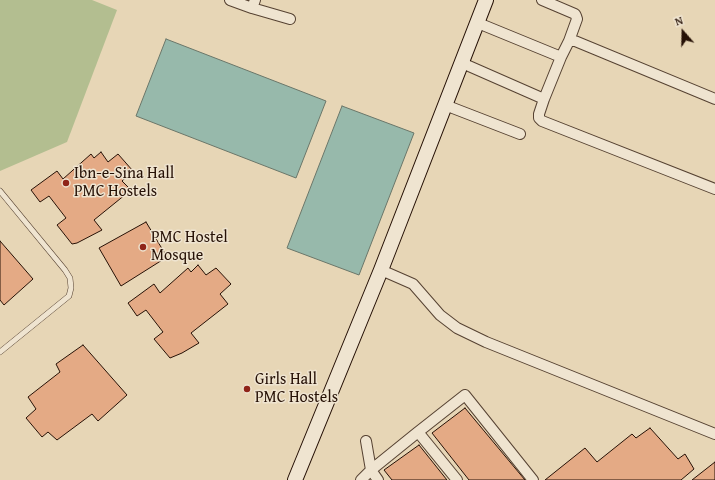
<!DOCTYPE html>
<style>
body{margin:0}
#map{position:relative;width:715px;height:480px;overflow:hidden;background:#e7d6b6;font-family:"Gentium Book Plus",serif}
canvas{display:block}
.north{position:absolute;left:663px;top:12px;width:40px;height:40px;-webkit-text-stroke:3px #efe4d0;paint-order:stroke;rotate:340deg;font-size:11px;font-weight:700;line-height:16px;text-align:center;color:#261106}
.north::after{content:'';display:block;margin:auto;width:14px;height:18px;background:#261106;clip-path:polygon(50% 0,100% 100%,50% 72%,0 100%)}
</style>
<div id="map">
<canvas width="715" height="480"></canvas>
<div class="north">N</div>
</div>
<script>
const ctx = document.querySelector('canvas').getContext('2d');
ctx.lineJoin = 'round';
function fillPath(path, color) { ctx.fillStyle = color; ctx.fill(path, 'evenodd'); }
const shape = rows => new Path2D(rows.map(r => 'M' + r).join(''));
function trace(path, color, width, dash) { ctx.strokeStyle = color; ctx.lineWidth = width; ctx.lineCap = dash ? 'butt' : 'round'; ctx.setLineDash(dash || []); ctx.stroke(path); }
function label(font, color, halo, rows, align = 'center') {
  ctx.font = font + ' "Gentium Book Plus",serif'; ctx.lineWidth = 3; ctx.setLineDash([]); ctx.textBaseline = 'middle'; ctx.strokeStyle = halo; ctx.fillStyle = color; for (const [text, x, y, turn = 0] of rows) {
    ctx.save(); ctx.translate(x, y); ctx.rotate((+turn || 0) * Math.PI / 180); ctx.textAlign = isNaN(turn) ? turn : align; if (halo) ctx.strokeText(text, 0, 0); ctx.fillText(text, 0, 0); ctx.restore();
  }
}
fillPath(shape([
 [0,0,92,0,117,10,67,142,0,171]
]), '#b3be90');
const water = shape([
 [166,39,326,101,296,178,136,116,166,39],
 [342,106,414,133,359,275,287,248,342,106]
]);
fillPath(water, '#97b9ab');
trace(water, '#6a7669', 1);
const building = shape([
 [101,152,108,162,118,154,133,171,122,181,131,190,94,220,102,230,77,243,72,244,57,225,66,218,49,196,40,202,31,190,57,171,63,179,91,154,94,158,101,152],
 [146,222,167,257,121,286,99,248,146,222],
 [0,241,33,279,4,305,0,300,0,241],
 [198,265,206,275,216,268,231,284,220,294,228,304,191,333,199,343,182,353,170,358,154,339,163,332,146,310,137,316,128,303,154,284,160,293,188,268,191,272,198,265],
 [83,345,127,395,98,421,92,414,57,440,48,432,42,437,26,418,36,409,28,397,60,372,56,364,83,345],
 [465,408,525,480,469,480,432,433,465,408],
 [650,428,678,459,685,454,694,469,681,480,545,480,585,448,597,462,632,434,636,438,650,428],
 [419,445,447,480,392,480,384,470,419,445],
 [715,462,715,480,692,480,715,462]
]);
fillPath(building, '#e4aa85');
trace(building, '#261106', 1);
const lane = shape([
 [0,191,65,270,70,278,71,288,69,296,0,352]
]);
const street = shape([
 [230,0,252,8,255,0],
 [542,0,575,14,576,16,577,19,569,41],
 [252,8,290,19],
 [478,23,561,57],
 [462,63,544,99],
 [715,99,575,41,569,41,561,57,544,99,539,114,539,118,542,121,715,189],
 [445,105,520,134],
 [381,270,413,284,440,315,457,328,486,342,715,434],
 [361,480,371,470,366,441],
 [378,480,371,470,418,432],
 [457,480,418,432,465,395,533,480]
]);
const secondary = shape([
 [295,480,381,270,486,0]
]);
trace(lane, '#564232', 6);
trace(street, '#564232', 12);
trace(secondary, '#261106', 16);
trace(lane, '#efe4d0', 5);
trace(street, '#efe4d0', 10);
trace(secondary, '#efe4d0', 14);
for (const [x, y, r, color] of [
 [66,183,4,"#8f2418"],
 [143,247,4,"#8f2418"],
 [247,389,4,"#8f2418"]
]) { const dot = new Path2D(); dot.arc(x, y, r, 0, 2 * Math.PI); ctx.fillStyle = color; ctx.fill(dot); trace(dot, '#efe4d0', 1.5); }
label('16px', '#261106', '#efe4d0', [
 ["Ibn-e-Sina Hall",74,174],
 ["PMC Hostels",74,192],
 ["PMC Hostel",151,238],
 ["Mosque",151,256],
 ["Girls Hall",255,380],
 ["PMC Hostels",255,398]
], 'left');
</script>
